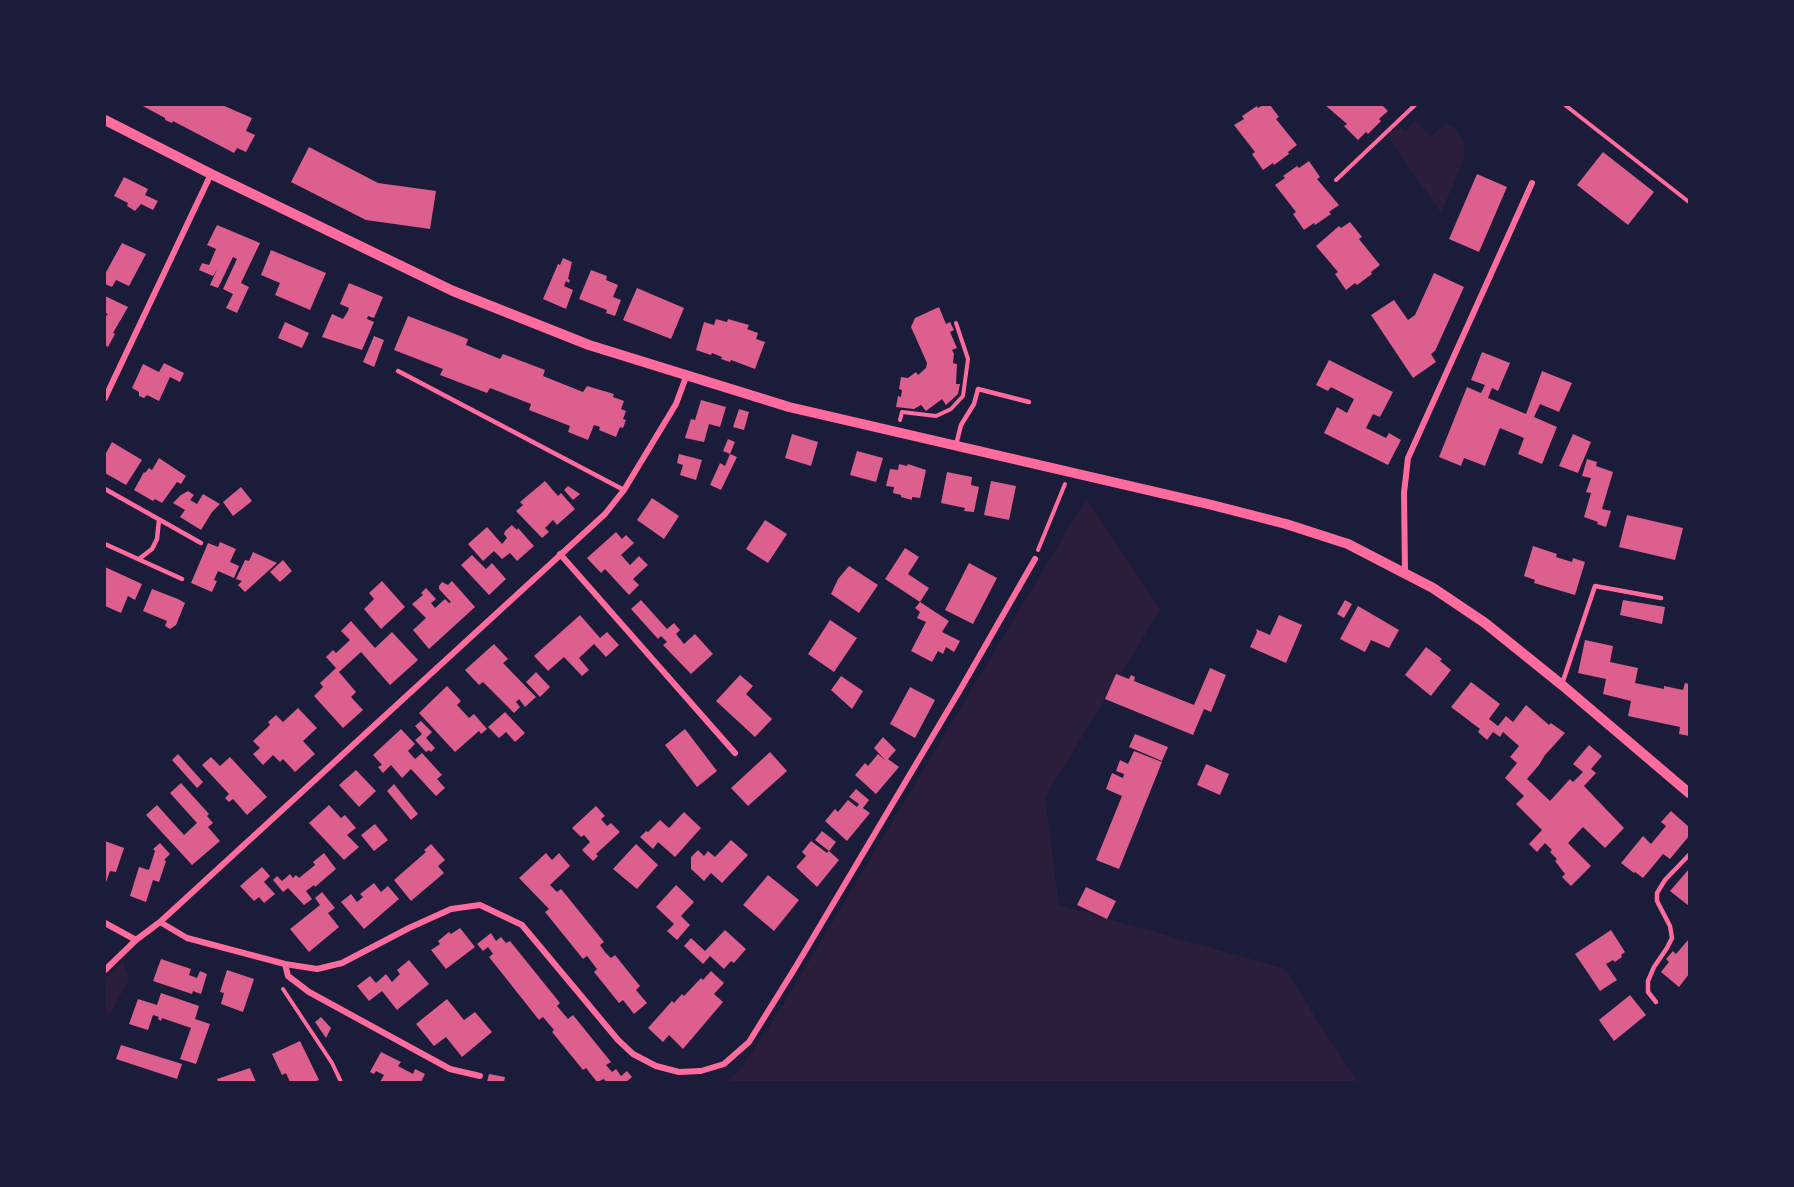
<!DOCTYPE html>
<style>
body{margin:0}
#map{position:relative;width:1794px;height:1187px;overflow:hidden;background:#1b1b3a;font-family:"IBM Plex Sans",sans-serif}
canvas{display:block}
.frame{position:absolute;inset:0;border:106px solid #1b1b3a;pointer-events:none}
</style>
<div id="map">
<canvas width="1794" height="1187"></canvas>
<div class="frame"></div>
</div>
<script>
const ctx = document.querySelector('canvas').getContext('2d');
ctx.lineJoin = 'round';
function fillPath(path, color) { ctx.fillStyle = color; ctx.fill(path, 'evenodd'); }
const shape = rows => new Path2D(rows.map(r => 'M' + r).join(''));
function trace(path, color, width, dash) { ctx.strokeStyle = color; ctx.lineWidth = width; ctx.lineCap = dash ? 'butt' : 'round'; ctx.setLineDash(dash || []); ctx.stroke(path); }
fillPath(shape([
 [1415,121,1431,137,1446,123,1455,129,1463,141,1465,154,1461,166,1441,213,1388,137,1400,125,1405,131],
 [1086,499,1160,610,1045,797,1059,905,1286,969,1320,1025,1358,1082,726,1082,740,1070,778,1013],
 [123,961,129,980,105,1022,105,978]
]), '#2a1e3b');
fillPath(shape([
 [141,105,222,105,252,118,246,131,255,135,246,152,237,148,234,153,173,121,172,123,165,120,165,118],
 [1263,105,1270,105,1279,117,1276,119,1297,145,1288,152,1289,154,1274,165,1273,163,1263,170,1252,154,1255,152,1234,125,1244,119,1242,116,1257,106,1258,108],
 [1325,105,1382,105,1388,111,1379,119,1381,121,1368,134,1366,132,1358,140,1344,126,1347,124],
 [309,147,378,183,436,191,430,229,366,220,291,182],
 [1603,152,1654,192,1628,225,1577,185],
 [1309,161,1320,177,1317,179,1339,205,1329,212,1331,214,1315,225,1314,223,1304,230,1293,214,1296,212,1275,185,1285,178,1283,176,1297,166,1299,168],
 [1477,174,1507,187,1479,252,1449,239],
 [124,177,148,189,145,195,158,201,153,210,141,204,135,211,127,206,128,203,114,196],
 [1350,222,1362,237,1359,239,1380,265,1371,272,1372,274,1357,285,1355,283,1346,290,1335,274,1338,272,1316,246,1339,226,1341,228],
 [217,225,260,243,241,283,249,287,237,313,226,308,233,294,223,289,237,259,233,257,218,288,210,285,217,269,213,276,199,270,202,263,209,265,216,249,207,245],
 [122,243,146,254,129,286,116,280,112,287,105,284,105,274],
 [271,250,326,273,310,310,275,295,280,283,261,275],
 [563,258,572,262,568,279,570,280,569,283,566,281,564,286,573,290,566,309,543,299,558,264,560,265],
 [591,270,607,276,606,280,618,285,613,297,621,300,615,316,606,313,607,310,579,299],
 [1434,273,1464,287,1435,351,1431,354,1436,362,1413,378,1371,315,1394,300,1408,320,1415,315],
 [349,283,383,297,374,318,368,316,367,319,374,322,362,350,322,337,332,314,343,319,348,311,349,308,340,304],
 [637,288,684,308,671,339,623,320],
 [105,296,128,307,113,333,115,334,108,347,105,345,105,317,108,314,105,313],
 [939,307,946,324,950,322,954,330,950,332,957,348,952,350,954,354,953,363,957,364,956,384,960,384,958,394,946,405,942,399,926,411,921,405,914,409,896,407,898,396,901,397,902,390,899,389,901,377,908,378,916,372,918,375,926,368,927,363,911,327,915,318],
 [408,316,468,339,466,345,500,359,503,354,545,370,543,376,583,392,587,386,614,394,613,397,624,401,621,409,626,411,623,419,626,420,623,428,620,427,616,437,599,430,600,427,594,425,588,440,568,432,570,426,529,410,531,404,490,388,487,393,440,375,443,369,394,350],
 [716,319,727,322,728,319,749,325,747,329,758,333,756,339,765,342,755,369,731,360,730,362,721,359,722,357,712,353,711,355,696,350,704,322,714,325],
 [285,322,309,333,302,348,278,338],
 [374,336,384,340,374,367,363,362],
 [1482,352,1510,363,1498,391,1492,388,1488,398,1526,414,1542,371,1572,383,1559,412,1540,404,1534,417,1557,427,1542,464,1518,454,1524,438,1500,428,1485,466,1464,458,1461,466,1439,457,1467,387,1481,393,1485,385,1471,380],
 [1329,360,1393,392,1380,417,1373,414,1366,428,1386,438,1389,433,1401,440,1388,465,1324,433,1337,407,1347,413,1354,399,1331,387,1328,391,1316,385],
 [164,363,184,373,180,382,170,377,159,401,147,395,144,398,139,396,139,392,132,388,143,364,159,372],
 [701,400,726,407,720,427,709,424,704,442,685,438,691,419,695,420],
 [739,409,749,412,744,430,733,427],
 [792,434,818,442,811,466,785,458],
 [1573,434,1591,442,1578,473,1559,466],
 [728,439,735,442,730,454,737,457,721,490,710,485,720,463,725,466,730,454,723,451],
 [112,442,142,460,126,485,105,473,105,455],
 [857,451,883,458,876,482,850,475],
 [679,454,702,460,696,480,680,475,683,465,677,463],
 [159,458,186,476,181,484,177,482,162,503,155,499,153,501,134,490,144,472,145,473,149,468,152,470],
 [1587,459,1597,462,1596,466,1613,472,1602,509,1611,511,1606,527,1597,524,1598,522,1584,517,1591,493,1586,492,1591,478,1582,476],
 [899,464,907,466,908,464,926,470,920,498,912,497,912,500,901,497,901,495,893,493,894,487,886,486,890,469,898,470],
 [947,472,972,477,971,485,979,487,974,512,964,511,965,508,941,503],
 [545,481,558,496,561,493,575,509,557,525,553,520,545,528,549,532,542,538,516,511,523,505,520,502],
 [991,481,1016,486,1009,520,984,515],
 [568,486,580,494,573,500,564,490],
 [241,487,252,501,233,516,223,502],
 [188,491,194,495,190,500,197,504,203,494,220,504,212,512,201,530,180,517,185,510,173,503,181,495],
 [652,498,679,516,664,539,637,520],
 [1627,515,1683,528,1675,560,1619,547],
 [765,520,787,534,768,563,746,549],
 [512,525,517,530,518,528,534,546,517,561,510,553,502,559,494,551,483,561,468,544,487,527,502,544,507,538,504,534,505,531],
 [616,532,622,539,626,535,634,543,621,555,630,565,639,556,648,565,633,579,639,585,629,595,605,569,601,573,587,558],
 [220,542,236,549,230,562,239,566,234,578,218,571,214,580,217,581,212,592,191,583,208,543,218,547],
 [1533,546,1557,554,1556,557,1572,562,1573,558,1585,562,1575,595,1534,583,1535,580,1524,576],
 [905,548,919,557,908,574,929,588,920,602,885,579],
 [253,552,277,563,245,592,238,585,242,581,236,579,245,560,249,561],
 [472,555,486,569,492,563,506,579,489,595,461,565],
 [283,560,292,571,280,582,270,572],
 [969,563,997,578,973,624,945,610],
 [849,566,878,585,859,613,831,594,838,579],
 [105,567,142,584,135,600,128,596,121,613,105,606],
 [382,581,405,607,381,629,364,609,374,599,369,593],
 [452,581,475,607,429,649,413,630,426,618,412,604,423,595,421,593,426,588,436,599,431,603,435,608,445,599,449,603,451,602,439,589,439,586,442,582,448,585],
 [152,589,178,599,185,603,176,625,170,629,165,626,167,621,143,611],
 [641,600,667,629,674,623,680,630,676,634,684,644,695,634,713,654,691,674,663,645,667,642,661,636,658,639,631,609],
 [1345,600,1352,604,1344,618,1337,614],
 [1623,600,1665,607,1662,624,1620,615],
 [920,602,949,621,942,632,960,641,954,652,946,647,943,654,938,651,932,662,911,651,926,622,917,618,920,612,915,608],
 [1358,606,1399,630,1389,648,1371,640,1365,652,1340,639],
 [580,615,600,638,607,632,619,645,606,657,594,644,579,658,589,670,582,676,564,657,548,671,534,656],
 [1279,615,1302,625,1286,663,1250,647,1257,632,1256,629,1270,635],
 [830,620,857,638,834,672,808,654],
 [351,621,375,648,392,632,418,660,390,685,361,652,339,672,356,692,351,697,363,710,343,728,314,696,323,687,320,683,336,668,326,657,333,650,336,653,350,640,341,631],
 [1585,640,1613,646,1610,662,1638,668,1635,683,1664,689,1664,686,1683,690,1685,683,1689,684,1689,736,1679,734,1680,727,1628,716,1631,701,1603,694,1606,679,1578,673],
 [494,644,508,659,503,663,536,697,525,707,519,699,516,702,520,707,514,713,483,682,479,685,465,670],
 [1426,647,1442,659,1440,661,1451,670,1431,696,1405,675],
 [1210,668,1226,675,1211,712,1204,709,1193,735,1105,699,1116,674,1129,679,1131,675,1135,677,1134,681,1194,705],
 [536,672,550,687,540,697,526,682],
 [740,675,753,686,746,694,772,719,755,737,716,701],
 [841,676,863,691,852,709,831,690],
 [1471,682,1500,704,1489,719,1498,726,1506,716,1513,722,1526,705,1549,725,1551,723,1565,733,1545,755,1539,765,1527,779,1550,801,1570,779,1573,782,1583,772,1573,764,1589,745,1602,756,1591,769,1596,773,1584,786,1624,828,1605,848,1583,827,1568,843,1591,866,1571,886,1562,877,1565,874,1555,861,1557,859,1550,852,1552,850,1545,843,1537,852,1529,844,1542,830,1516,804,1524,796,1505,778,1517,763,1510,757,1519,746,1503,732,1500,737,1493,732,1487,740,1478,732,1480,729,1451,707],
 [447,686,461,701,457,705,469,718,474,714,487,729,481,734,479,731,455,752,419,713],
 [910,687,935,700,915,738,890,724],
 [298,708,317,728,303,741,315,754,295,772,283,759,280,762,273,755,263,765,253,754,260,748,253,741,270,725,268,722,276,715,283,722],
 [505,712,525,733,515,742,506,732,499,738,488,727],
 [421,721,432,732,426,738,435,748,431,752,429,750,426,752,415,740,422,734,415,726],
 [401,729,415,744,408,751,415,759,422,753,442,775,437,779,445,788,436,796,411,769,402,778,391,765,383,773,378,767,382,765,373,755],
 [685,729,717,771,697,787,665,745],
 [1135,734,1168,747,1162,761,1129,747],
 [883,737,896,750,888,759,899,767,876,794,855,775,865,763,868,766,878,754,886,761,874,748],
 [1134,751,1162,762,1119,869,1096,860,1122,796,1106,789,1112,773,1123,778,1124,774,1116,771,1120,760,1128,764],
 [770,752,787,771,748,806,731,788],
 [178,754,203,782,197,788,172,760],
 [211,757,220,766,230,757,267,797,247,815,233,799,229,802,225,798,229,794,202,765],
 [1206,764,1229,774,1220,795,1197,785],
 [356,770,376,791,359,807,339,785],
 [181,783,209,814,207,816,213,823,208,827,220,841,192,865,146,815,157,805,184,835,197,823,170,793],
 [394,784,418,814,411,820,387,791],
 [856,789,869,800,863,808,870,813,847,841,825,821,835,809,838,812,848,800,857,807,859,804,849,797],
 [329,805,341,818,345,815,356,828,347,835,359,847,344,860,309,823],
 [596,806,605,816,601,819,607,826,611,823,620,832,596,854,598,856,593,861,582,850,590,842,584,835,581,837,572,828],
 [1671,811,1689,827,1689,836,1670,859,1663,854,1643,878,1635,872,1634,873,1621,863,1643,836,1651,844,1666,826,1661,822],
 [684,812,701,828,675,857,658,842,653,849,640,837,646,831,648,832,660,820,669,828],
 [375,824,388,840,374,851,361,835],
 [822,831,836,842,829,851,815,840],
 [731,840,748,855,722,883,711,873,704,881,691,869,691,857,698,850,704,856,708,851,715,857],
 [105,841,124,848,116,872,110,871,105,885],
 [811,841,827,853,829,851,839,860,817,887,796,867,806,856,802,852],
 [160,843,170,854,164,860,166,861,159,882,153,880,146,902,130,896,139,867,149,870,155,851,153,849],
 [431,844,445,860,438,866,444,873,411,901,394,880,426,852,424,850],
 [636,844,658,865,637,889,613,869],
 [324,853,336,869,315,887,314,885,306,891,312,899,304,905,288,888,283,892,273,880,277,876,282,881,290,874,293,878,296,875,299,878,315,865,313,862],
 [546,853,552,860,559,853,570,866,550,885,557,892,561,889,566,895,604,942,600,945,605,952,611,958,615,955,640,986,636,990,647,1003,634,1014,623,1000,619,1003,594,972,597,969,587,956,583,959,545,912,549,909,519,878],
 [262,867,270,876,264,882,275,894,264,903,259,897,254,901,240,886],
 [1689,869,1689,906,1670,891],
 [768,875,799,900,774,931,743,905],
 [374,883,381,892,388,886,399,899,364,929,341,902,351,894,357,902,363,897,360,894],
 [676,885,694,902,681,916,690,925,677,940,667,931,674,924,656,907],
 [1086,887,1116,901,1107,919,1077,905],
 [322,892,335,908,328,913,339,927,309,952,290,929,320,905,315,898],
 [460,928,475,947,446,969,431,950,440,944,438,941,449,932,451,934],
 [725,930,746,949,734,963,731,961,724,969,710,956,703,964,684,946,691,938,705,951],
 [1611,930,1625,952,1621,955,1622,957,1615,962,1613,960,1606,964,1617,980,1600,991,1575,954],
 [491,933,496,941,501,937,506,943,510,941,560,1003,557,1006,568,1019,573,1015,611,1062,606,1065,612,1072,616,1069,621,1076,627,1071,632,1077,626,1082,606,1082,604,1079,597,1082,586,1068,583,1070,552,1032,554,1030,543,1017,539,1020,489,957,493,954,488,947,483,951,477,944],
 [1689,939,1689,974,1679,987,1661,972,1669,962,1666,959,1673,951,1676,954],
 [161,959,191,969,189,975,197,978,200,971,207,974,201,994,193,991,192,994,153,981],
 [409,960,429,984,397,1010,382,991,369,1001,357,986,370,976,376,983,386,974,392,982,400,974,397,970],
 [227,970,254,979,243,1012,221,1004,224,993,220,992],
 [711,971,724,983,714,994,723,1002,683,1049,669,1035,663,1042,648,1028,672,1001,674,1003,682,994,684,996,701,978,703,980],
 [161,993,199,1006,195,1019,210,1024,196,1064,180,1059,191,1028,162,1018,161,1021,158,1019,159,1017,153,1015,148,1030,129,1024,138,999,157,1005],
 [1630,995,1646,1015,1614,1041,1599,1020],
 [447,999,464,1020,475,1012,492,1032,462,1057,446,1037,434,1046,416,1024],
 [321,1017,331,1028,326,1038,315,1022],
 [300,1041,319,1080,314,1082,290,1082,286,1073,282,1075,272,1054],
 [121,1045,182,1064,177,1079,116,1059],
 [381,1052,401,1062,398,1066,413,1074,415,1069,425,1074,421,1082,380,1082,384,1075,376,1071,374,1074,370,1072],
 [250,1068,256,1082,218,1082,217,1079],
 [489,1074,505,1077,504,1082,487,1082]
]), '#dd5f8e');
trace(shape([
 [1565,105,1689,202],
 [1336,180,1415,105],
 [900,420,902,412,936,416,951,409,963,396,968,359,956,323],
 [1038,550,1065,484],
 [283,989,332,1063,341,1082]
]), '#ff6b9d', 4);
trace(shape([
 [398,371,624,490],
 [956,445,961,425,974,404,978,389,1029,402],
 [105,489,201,543],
 [105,544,182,579],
 [139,559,152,549,157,539,159,520],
 [1562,684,1595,586,1661,598],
 [1656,1002,1648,992,1648,981,1654,967,1667,948,1672,938,1670,926,1657,901,1657,893,1665,880,1689,855]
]), '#ff6b9d', 4.5);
trace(shape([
 [105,398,211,174],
 [560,554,735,753],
 [1405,572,1404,493,1408,458,1532,183],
 [160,922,187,938,285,964,317,969,342,963,409,928,451,909,480,905,522,925,618,1040,633,1054,656,1066,679,1072,701,1071,724,1064,749,1042,795,968,960,690,1035,559],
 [105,923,136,940],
 [285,964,288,976,309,992,450,1069,480,1076],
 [105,970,136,940,160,922,605,514,624,490,676,404,686,377]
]), '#ff6b9d', 6);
trace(shape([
 [105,120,211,174,453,291,589,345,789,407,1212,505,1286,524,1348,544,1433,588,1485,623,1562,685,1689,793]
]), '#ff6b9d', 10);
</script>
